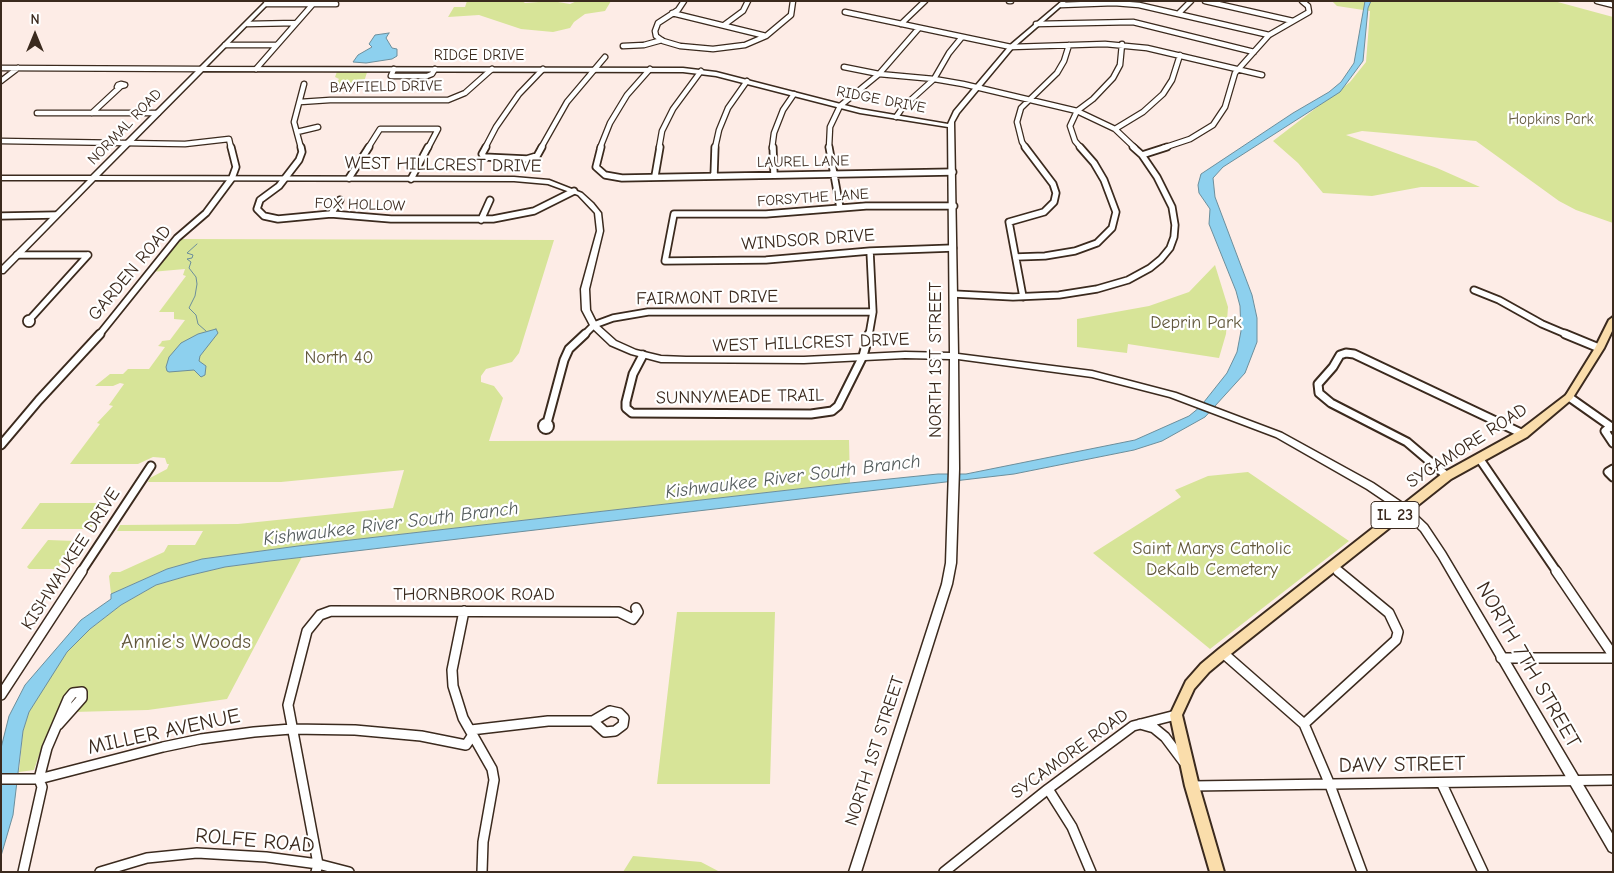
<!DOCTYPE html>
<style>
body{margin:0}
#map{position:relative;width:1614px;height:873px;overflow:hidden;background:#fdece6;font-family:"Comic Neue",sans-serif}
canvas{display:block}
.frame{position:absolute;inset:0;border:2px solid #3b2a1e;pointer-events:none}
.north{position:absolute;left:10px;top:10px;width:50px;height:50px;-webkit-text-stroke:4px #fff;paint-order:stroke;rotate:0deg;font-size:14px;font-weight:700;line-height:20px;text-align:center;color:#3b2a1e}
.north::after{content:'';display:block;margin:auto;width:18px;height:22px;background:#3b2a1e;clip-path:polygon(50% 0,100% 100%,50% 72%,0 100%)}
</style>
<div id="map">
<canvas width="1614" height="873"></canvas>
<div class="frame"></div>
<div class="north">N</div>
</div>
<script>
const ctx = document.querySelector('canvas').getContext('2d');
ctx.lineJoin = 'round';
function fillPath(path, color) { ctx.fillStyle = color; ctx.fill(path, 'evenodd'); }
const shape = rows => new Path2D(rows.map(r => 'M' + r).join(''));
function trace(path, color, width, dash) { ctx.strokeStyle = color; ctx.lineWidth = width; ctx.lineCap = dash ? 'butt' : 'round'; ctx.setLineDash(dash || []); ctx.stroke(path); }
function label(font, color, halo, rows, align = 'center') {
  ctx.font = font + ' "Comic Neue",sans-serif'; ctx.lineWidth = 4.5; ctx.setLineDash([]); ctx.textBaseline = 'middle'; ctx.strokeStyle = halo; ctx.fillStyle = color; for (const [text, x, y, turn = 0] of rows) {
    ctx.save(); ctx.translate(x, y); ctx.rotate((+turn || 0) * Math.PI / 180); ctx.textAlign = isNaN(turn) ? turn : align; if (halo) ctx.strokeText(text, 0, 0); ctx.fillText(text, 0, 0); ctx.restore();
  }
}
fillPath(shape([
 [467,1,522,1,525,3,552,1,570,4,577,1,611,1,605,11,585,14,574,22,570,28,553,32,521,29,479,15,448,17,454,7,465,7],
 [1332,1,1554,1,1613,17,1613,223,1576,210,1559,201,1476,141,1362,131,1346,135,1437,168,1480,187,1421,187,1372,196,1323,193,1298,163,1273,141,1350,82,1366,62,1370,11,1337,6],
 [338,69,368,69,364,82,348,88,333,88,339,79,335,77],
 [177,239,554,240,519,353,512,362,486,369,481,376,481,382,494,386,503,398,489,441,849,440,850,483,298,546,202,559,167,569,111,594,109,576,112,572,120,572,164,552,168,545,195,545,203,531,117,531,120,525,238,524,393,508,404,470,281,482,148,482,150,478,167,469,169,464,167,464,165,458,153,457,138,464,70,464,100,424,97,423,113,406,109,405,124,384,120,383,113,386,95,386,110,374,123,374,128,369,149,369,165,347,158,346,161,343,162,341,170,340,185,320,174,319,174,312,159,312,186,276,183,275,185,269,151,272],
 [1215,265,1228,307,1226,334,1219,358,1128,344,1127,353,1077,347,1077,319,1149,306,1189,292],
 [1248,472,1349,541,1210,649,1093,553,1181,497,1175,490,1208,476],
 [40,503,107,503,108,504,90,529,21,529],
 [48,540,76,541,59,567,55,569,29,569,27,567],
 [302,557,227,699,148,710,73,712,86,697,87,693,84,689,63,708,44,740,34,770,19,772,23,731,29,712,53,671,67,652,90,629,121,605,156,585,187,576,225,567],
 [677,612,775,612,770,784,657,784],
 [633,856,701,862,720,872,623,872]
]), '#d7e498');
const water = shape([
 [1365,1,1371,1,1368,8,1363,61,1340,92,1223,167,1213,178,1215,197,1252,295,1257,318,1257,342,1245,373,1205,417,1162,441,1134,450,1014,474,270,561,225,567,187,576,156,585,121,605,90,629,67,652,29,712,23,731,13,815,1,856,1,748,9,716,25,685,81,620,111,599,111,594,167,569,202,559,298,546,850,483,938,474,966,474,1135,440,1189,416,1200,407,1227,373,1237,352,1241,331,1240,306,1236,291,1209,224,1210,209,1199,193,1198,185,1201,174,1293,113,1329,92,1341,82,1354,63,1365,1],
 [389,33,386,38,392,48,397,49,397,56,392,59,366,63,353,62,358,55,372,47,369,44,375,35,389,33],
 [216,329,218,333,200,356,199,361,206,366,205,375,201,377,194,370,169,372,167,371,166,367,169,357,181,343,198,334,216,329]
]);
fillPath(water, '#8dd0ee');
trace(water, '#6c8e9b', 1);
trace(shape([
 [197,244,187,253,193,255,192,258,187,259,191,262,189,268,196,277,197,284,195,296,189,308,196,315,198,324,206,331]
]), '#6c8e9b', 1);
const streetFar3 = shape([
 [684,1,678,10,658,23,655,31,656,36,663,41,680,46,713,49,745,45,766,36,791,15,793,1],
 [1009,1,1011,1],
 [1205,1,1293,21],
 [1597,1,1613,5],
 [266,4,336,4],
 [1061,5,1114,3,1139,5,1269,35],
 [845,12,1011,47,1105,44,1147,48,1262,75],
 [672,13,766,36],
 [1179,13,1191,1],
 [247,24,296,23],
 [901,24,925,1],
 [1036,24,1133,22,1254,52],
 [724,25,743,11,748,1],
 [225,45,276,45],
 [623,46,644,45,662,40],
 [844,67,879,74,934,79,963,84,1077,111,1115,129,1135,148],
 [1,68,201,69],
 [256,69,313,4],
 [394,69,391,76,427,76,432,74,435,69],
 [1,81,18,68],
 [121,84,125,85,117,87,118,85,121,84],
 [300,102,330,100,448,100,465,93,492,69],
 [37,113,158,113],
 [92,113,120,87],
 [896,117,903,107,934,79,949,53,962,37],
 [1115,129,1143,112,1163,94,1172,80,1180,55],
 [297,132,318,127],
 [1,141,185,144,229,139,231,148],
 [301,148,294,122,304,84],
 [368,148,380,129,438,129,428,148],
 [485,148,496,127,519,94,543,69],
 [541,148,567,102,605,57],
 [600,148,610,123,627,95,650,69],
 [659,148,662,131,673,109,701,71],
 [715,148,719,130,728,108,747,81],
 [772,148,774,133,783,110,794,94],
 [829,148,830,127,840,106,879,74,919,28],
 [1026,148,1022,142,1017,122,1021,108,1057,73,1064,61,1069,45],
 [1081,148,1075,141,1070,126,1077,111,1093,99,1113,78,1120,65,1122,44],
 [1163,148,1190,139,1213,125,1225,107,1235,73,1269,35,1309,12,1308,6,1302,1]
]);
const streetFar2 = shape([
 [301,147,302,152,299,160,279,186,260,200,257,209,264,216,278,219,331,214,391,219,493,219,534,211,574,191],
 [486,147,482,154,484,157,527,159,537,156,542,147],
 [601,147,596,167,605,175,622,178,953,172],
 [773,147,774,175],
 [829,147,840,208],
 [1142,155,1167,147],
 [655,176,660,147],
 [714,176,715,147],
 [349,178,369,147],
 [411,179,428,147],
 [331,214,340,200],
 [1,216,56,215],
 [481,220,490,200],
 [953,248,870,251,766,260,665,261,674,214,766,214,866,206,954,206],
 [17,255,88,255],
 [1016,257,1045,256,1075,251,1097,243,1112,228,1116,212,1104,180,1094,163,1080,147],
 [1474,290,1499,300,1542,324,1568,335],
 [954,294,1013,297,1059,295,1097,289,1128,280,1150,268,1161,259,1170,248,1174,237,1175,225,1172,207,1157,177,1142,155,1133,147],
 [1023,297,1009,222,1044,212,1054,202,1056,193,1053,184,1025,147],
 [31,318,88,255],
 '26.5 321a2.5 2.5 0 1 1 5 0a2.5 2.5 0 1 1-5 0Z',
 [99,335,177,238,206,213,232,178,236,167,231,147],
 [584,335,594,325,613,318,648,312,873,312],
 [869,335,873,312,870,251]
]);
const streetFar1 = shape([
 [1565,334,1599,348],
 [643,355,633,374,626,402,626,408,632,413,811,414,832,411,838,406,863,356,869,334],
 [1569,397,1613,428],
 '542.5 426a3.5 3.5 0 1 1 7 0a3.5 3.5 0 1 1-7 0Z',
 [547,423,564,360,569,349,585,334],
 [1610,427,1605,431,1613,443],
 [1,445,39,400,100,334],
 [1479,458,1557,572],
 [1613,469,1608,472,1613,477],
 [1447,476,1407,442,1331,403,1319,393,1318,384,1333,367,1340,355,1346,353,1354,354,1523,434],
 [1333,567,1339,572],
 [81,572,151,466]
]);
const street = shape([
 [1556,571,1613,655],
 [464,611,452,670,453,686,463,718,492,769,494,780,483,842,482,872],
 [1223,653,1304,724,1330,785,1362,872],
 [1501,658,1613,658],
 [1,695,82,571],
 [610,711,619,713,624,718,623,725,615,731,605,732,593,721,610,711],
 [1140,724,1154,728,1165,737,1183,761],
 [1304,724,1396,640,1398,632,1389,613,1338,571],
 [471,730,548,721,593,721],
 [1,779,39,779,163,747,201,739,254,732,291,729,355,730,421,736,466,745,472,736],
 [39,779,47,748,68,699,73,693,82,692,82,698,58,725],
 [1442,784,1483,872],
 [1192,786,1613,780],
 [1048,789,1072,827,1091,872],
 [23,872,42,787,39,779],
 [100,872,147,858,197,853,266,857,318,864,349,872],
 [316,872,318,864,288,705,307,631,320,615,331,611,619,612,633,619,638,612,636,608],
 [944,872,1048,789,1133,726,1176,715]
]);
const secondary = shape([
 [266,1,271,1,206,67,683,68,716,72,860,109,948,124,954,111,1009,46,1062,1,1067,1,1013,48,959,113,954,122,958,354,1092,371,1176,393,1282,433,1373,483,1407,506,1427,525,1445,552,1613,835,1613,853,1609,851,1439,558,1421,531,1401,512,1367,489,1276,437,1170,397,1092,377,958,359,959,469,956,563,952,584,861,872,849,872,942,584,946,563,949,469,950,359,905,358,804,363,661,362,631,354,610,345,591,327,582,310,581,289,597,231,595,213,578,195,548,184,514,181,95,180,4,273,1,273,1,267,88,180,1,180,1,176,91,176,266,1],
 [203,71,683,72,716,76,860,113,948,127,950,353,905,352,804,357,686,357,661,356,636,350,616,341,597,324,590,310,589,289,603,231,601,213,593,203,582,193,549,180,514,177,99,176,203,71]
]);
const primary = shape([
 [1613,317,1613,329,1604,348,1572,399,1527,437,1451,479,1227,657,1209,672,1194,689,1182,715,1199,786,1224,872,1210,872,1185,786,1170,715,1186,681,1201,664,1219,649,1443,473,1519,431,1566,395,1595,348,1609,320,1613,317]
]);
trace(streetFar3, '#3b2a1e', 7);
trace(streetFar2, '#3b2a1e', 9);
trace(streetFar1, '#3b2a1e', 11);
trace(street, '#3b2a1e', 12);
trace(secondary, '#3b2a1e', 3);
trace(primary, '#3b2a1e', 4);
trace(streetFar3, '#fff', 4.5);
trace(streetFar2, '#fff', 5.5);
trace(streetFar1, '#fff', 7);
trace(street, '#fff', 9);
fillPath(secondary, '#fff');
fillPath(primary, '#faddab');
label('15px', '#3b2a1e', '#fff', [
 ["RIDGE DRIVE",479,56],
 ["BAYFIELD DRIVE",386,87,-1],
 ["RIDGE DRIVE",881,100,11],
 ["NORMAL ROAD",125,127,-46],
 ["LAUREL LANE",803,162,-1],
 ["FORSYTHE LANE",813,198,-4],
 ["FOX HOLLOW",360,205,2]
]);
label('15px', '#62583c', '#fff', [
 ["Hopkins Park",1551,120]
]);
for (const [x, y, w] of [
 [1395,515,48]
]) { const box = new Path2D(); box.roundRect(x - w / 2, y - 13.5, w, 27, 4); ctx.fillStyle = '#fff'; ctx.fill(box); trace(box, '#3b2a1e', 1); }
label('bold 16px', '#3b2a1e', null, [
 ["IL 23",1395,515]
]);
label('18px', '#3b2a1e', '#fff', [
 ["WEST HILLCREST DRIVE",443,165,1],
 ["WINDSOR DRIVE",808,240,-4],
 ["GARDEN ROAD",130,273,-50],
 ["FAIRMONT DRIVE",707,298,-1],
 ["WEST HILLCREST DRIVE",811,343,-2],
 ["NORTH 1ST STREET",936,360,-90],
 ["SUNNYMEADE TRAIL",740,397,-1],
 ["SYCAMORE ROAD",1467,446,-33],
 ["KISHWAUKEE DRIVE",71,559,-57],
 ["THORNBROOK ROAD",474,595],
 ["NORTH 1ST STREET",875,751,-72],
 ["SYCAMORE ROAD",1070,754,-36]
]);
label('18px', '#62583c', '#fff', [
 ["Deprin Park",1196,323],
 ["North 40",339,358],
 ["Saint Marys Catholic",1212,549],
 ["DeKalb Cemetery",1212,570]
]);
label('italic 19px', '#545c5c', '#fff', [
 ["Kishwaukee River South Branch",793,477,-7],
 ["Kishwaukee River South Branch",391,524,-7]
]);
label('21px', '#62583c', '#fff', [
 ["Annie's Woods",186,642]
]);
label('21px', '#3b2a1e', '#fff', [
 ["NORTH 7TH STREET",1528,665,60],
 ["MILLER AVENUE",164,732,-12],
 ["DAVY STREET",1402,765,-1],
 ["ROLFE ROAD",255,841,5]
]);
</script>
